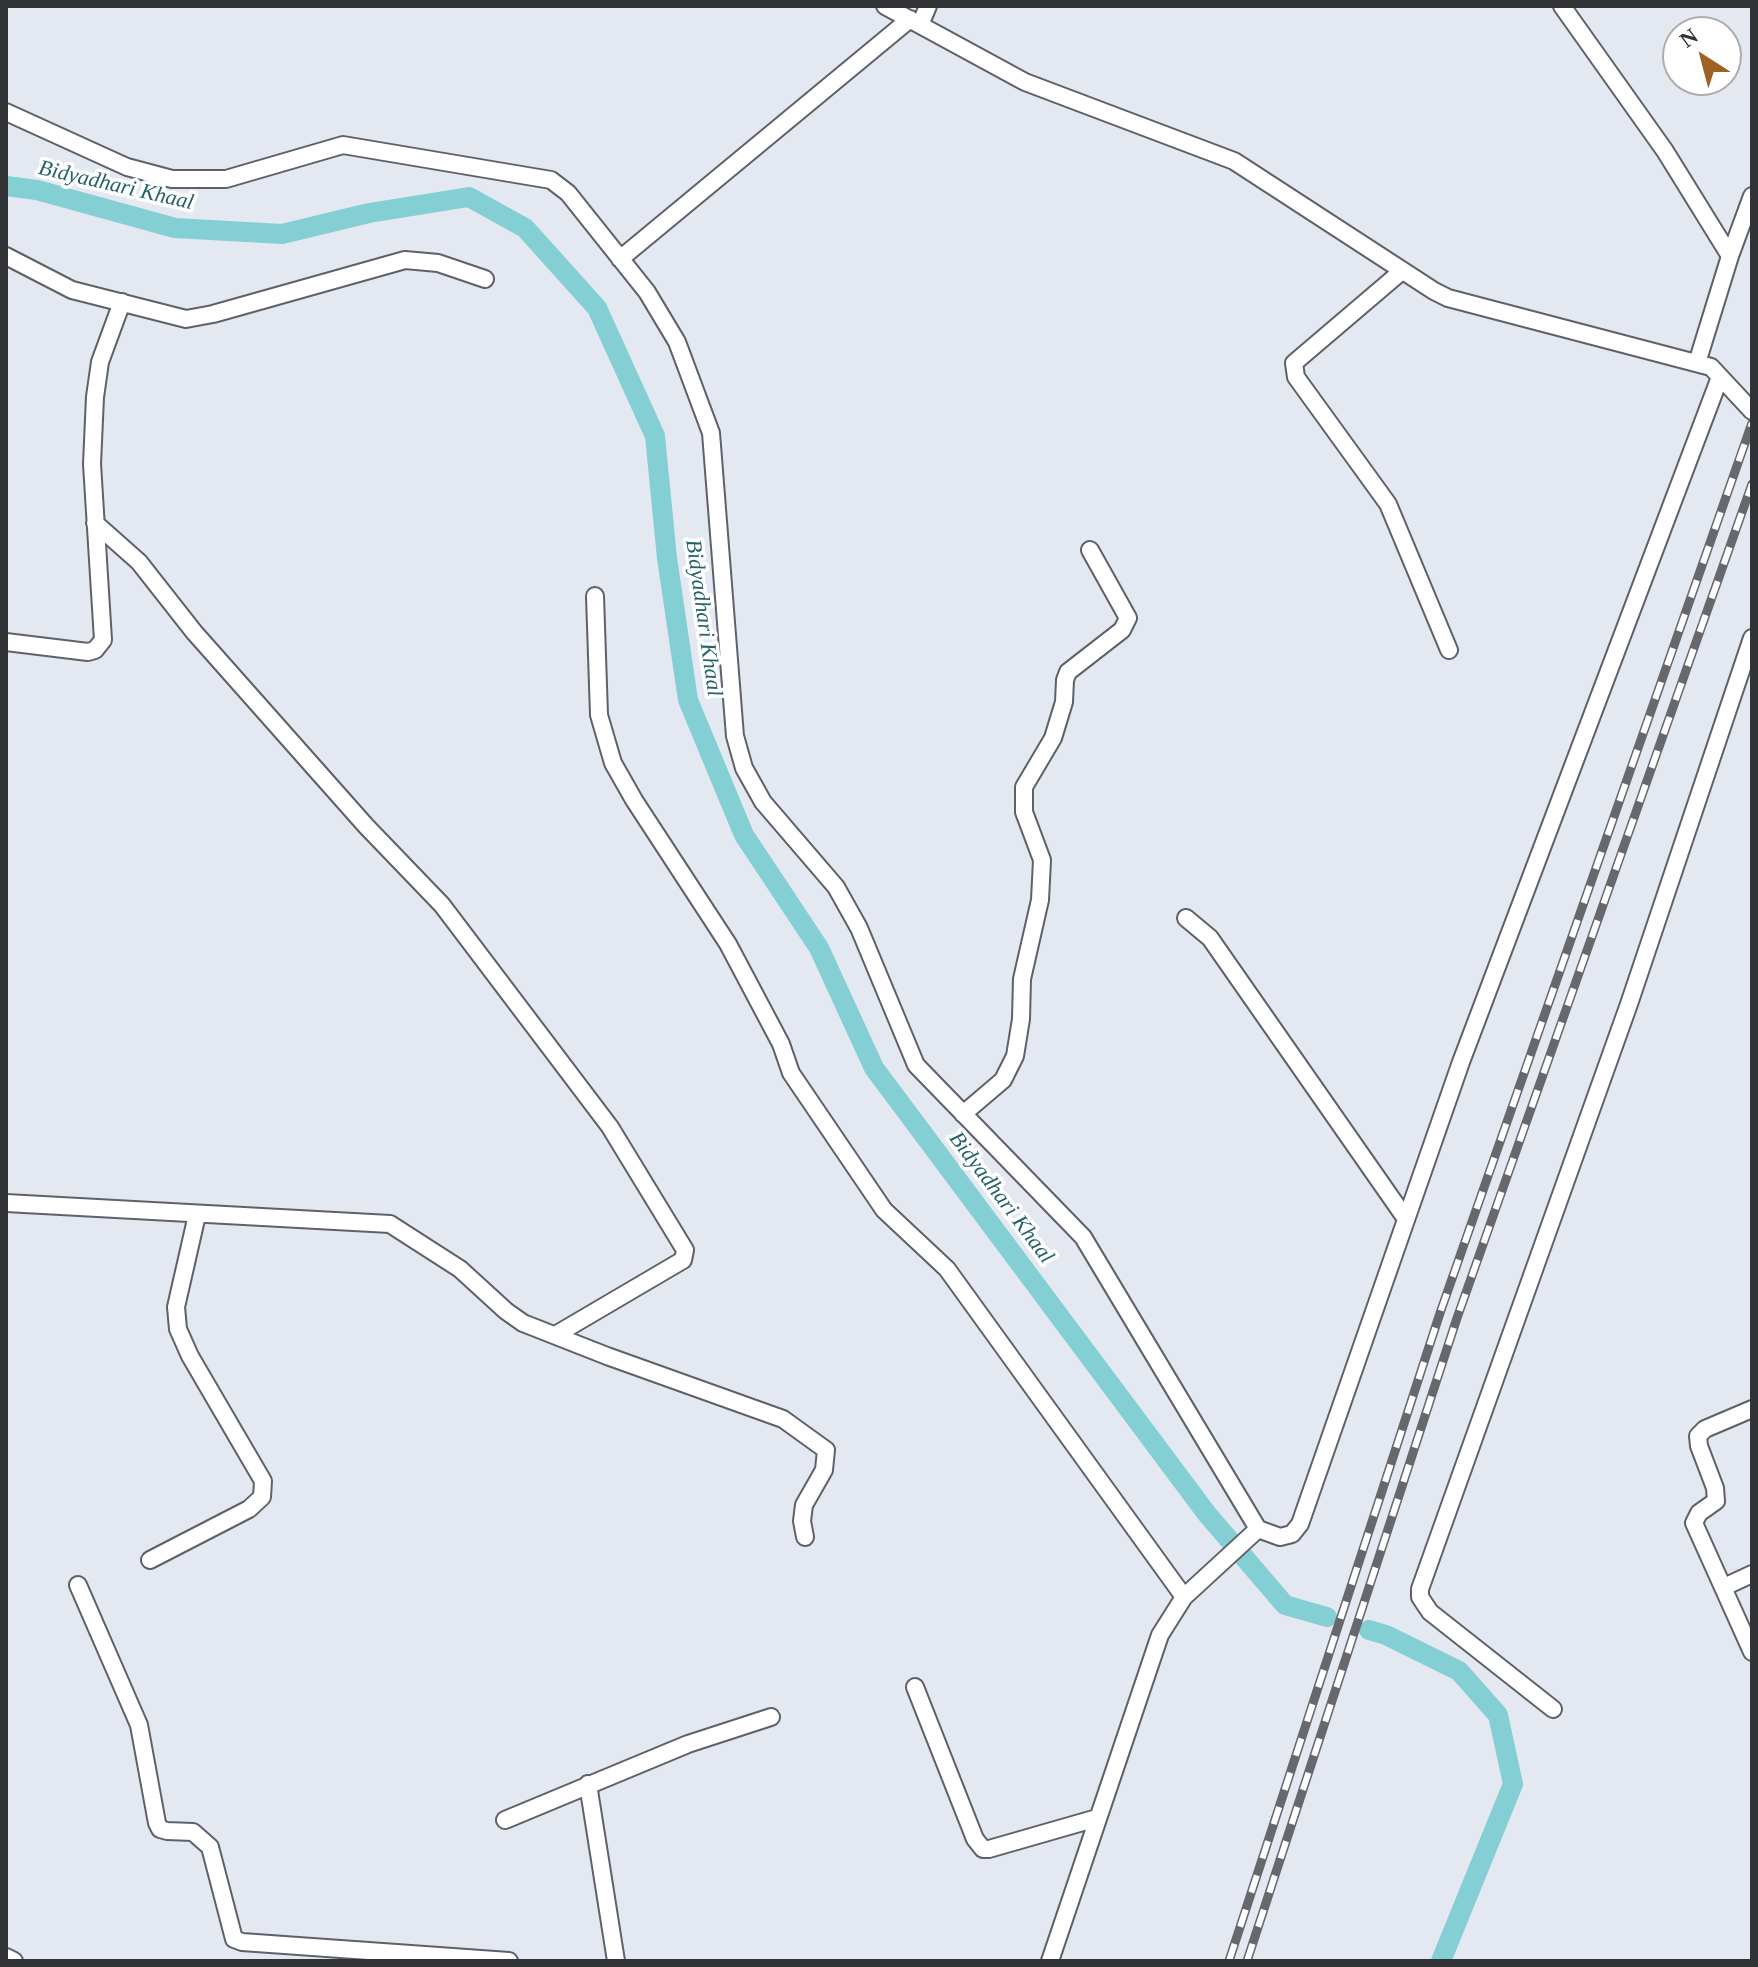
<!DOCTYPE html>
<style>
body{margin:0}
#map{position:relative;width:1758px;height:1967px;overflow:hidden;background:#e4e8f1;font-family:Georgia,serif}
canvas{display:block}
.frame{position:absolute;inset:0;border:8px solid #323337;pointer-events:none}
.north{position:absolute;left:1662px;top:16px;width:80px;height:80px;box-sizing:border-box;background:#fff;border:2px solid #adadaf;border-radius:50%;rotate:324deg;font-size:22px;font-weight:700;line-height:32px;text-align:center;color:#323337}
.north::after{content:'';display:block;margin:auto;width:28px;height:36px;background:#9f6225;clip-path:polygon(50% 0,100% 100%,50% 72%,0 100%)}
</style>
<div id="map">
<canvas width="1758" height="1967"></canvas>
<div class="frame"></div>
<div class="north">N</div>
</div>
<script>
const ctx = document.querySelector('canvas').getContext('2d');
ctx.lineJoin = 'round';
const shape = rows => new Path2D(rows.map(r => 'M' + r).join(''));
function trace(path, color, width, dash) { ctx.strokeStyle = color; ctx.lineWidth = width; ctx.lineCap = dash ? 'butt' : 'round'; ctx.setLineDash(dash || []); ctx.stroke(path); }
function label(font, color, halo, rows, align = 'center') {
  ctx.font = font + ' Georgia,serif'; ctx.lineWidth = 7; ctx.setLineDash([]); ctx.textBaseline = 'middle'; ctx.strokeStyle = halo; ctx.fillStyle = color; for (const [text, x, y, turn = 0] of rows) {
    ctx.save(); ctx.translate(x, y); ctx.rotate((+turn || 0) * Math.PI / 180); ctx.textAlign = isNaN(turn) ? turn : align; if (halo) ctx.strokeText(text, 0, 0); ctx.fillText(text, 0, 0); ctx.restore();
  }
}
trace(shape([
 [6,186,37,190,175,228,282,234,369,213,469,197,525,228,597,308,655,436,667,558,688,700,744,835,819,948,874,1068,1207,1514,1285,1605,1327,1617],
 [1369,1630,1386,1635,1459,1671,1498,1715,1513,1784,1441,1961]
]), '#83cfd4', 20);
const minor = shape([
 [885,6,1025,82,1234,161,1434,291,1448,298,1711,367,1752,411],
 [1562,6,1665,151,1730,256,1697,363],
 [920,25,928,6],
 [6,112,127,167,172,179,226,179,343,145,551,180,568,193,647,292,677,342,711,433,735,736,744,768,763,802,836,887,859,928,916,1065,1083,1237,1258,1529,1280,1537,1292,1534,1300,1524,1461,1062,1720,377],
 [6,256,72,290,186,319,213,314,405,260,438,263,485,279],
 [1730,256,1752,196],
 [620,259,910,19],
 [1402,271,1294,363,1296,377,1388,504,1449,650],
 [95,523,139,562,194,632,366,826,442,905,610,1127,685,1250,683,1260,557,1334],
 [595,596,599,715,613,763,634,800,728,944,781,1044,791,1073,884,1210,947,1269,1184,1597],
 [6,642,88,652,95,650,103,640,92,464,95,397,100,362,122,302],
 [1186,918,1210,938,1406,1219],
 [963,1114,1003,1080,1015,1056,1021,1019,1022,979,1040,900,1042,860,1024,812,1024,787,1053,738,1064,702,1065,680,1068,672,1122,630,1128,618,1090,550],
 [6,1203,390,1224,460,1269,506,1311,523,1323,607,1356,783,1419,826,1450,824,1470,804,1505,802,1521,805,1537],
 [1752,1409,1705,1429,1698,1436,1699,1446,1715,1488,1716,1501,1699,1513,1694,1523,1752,1652],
 [150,1560,249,1509,262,1497,263,1481,190,1356,178,1329,176,1307,197,1215],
 [78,1585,139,1725,157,1823,160,1829,167,1831,193,1832,210,1847,234,1939,242,1942,509,1961],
 [1724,1587,1752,1574],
 [915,1687,975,1839,983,1849,989,1849,1097,1818],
 [1553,1709,1430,1612,1420,1597,1420,1589,1629,1004,1752,638],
 [588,1784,616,1961],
 [505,1820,688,1744,771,1717],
 [6,1957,14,1961],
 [1050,1961,1160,1635,1184,1597,1258,1529]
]);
trace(minor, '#5e6169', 20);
trace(minor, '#fff', 16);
const rail = shape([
 [1229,1961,1440,1313,1752,423],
 [1247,1961,1457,1318,1752,484]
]);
trace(rail, '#66686e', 9);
trace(rail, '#fff', 6, [18]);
label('italic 22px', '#236266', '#fff', [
 ["Bidyadhari Khaal",116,186,13],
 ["Bidyadhari Khaal",703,618,82],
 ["Bidyadhari Khaal",1001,1198,53]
]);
</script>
